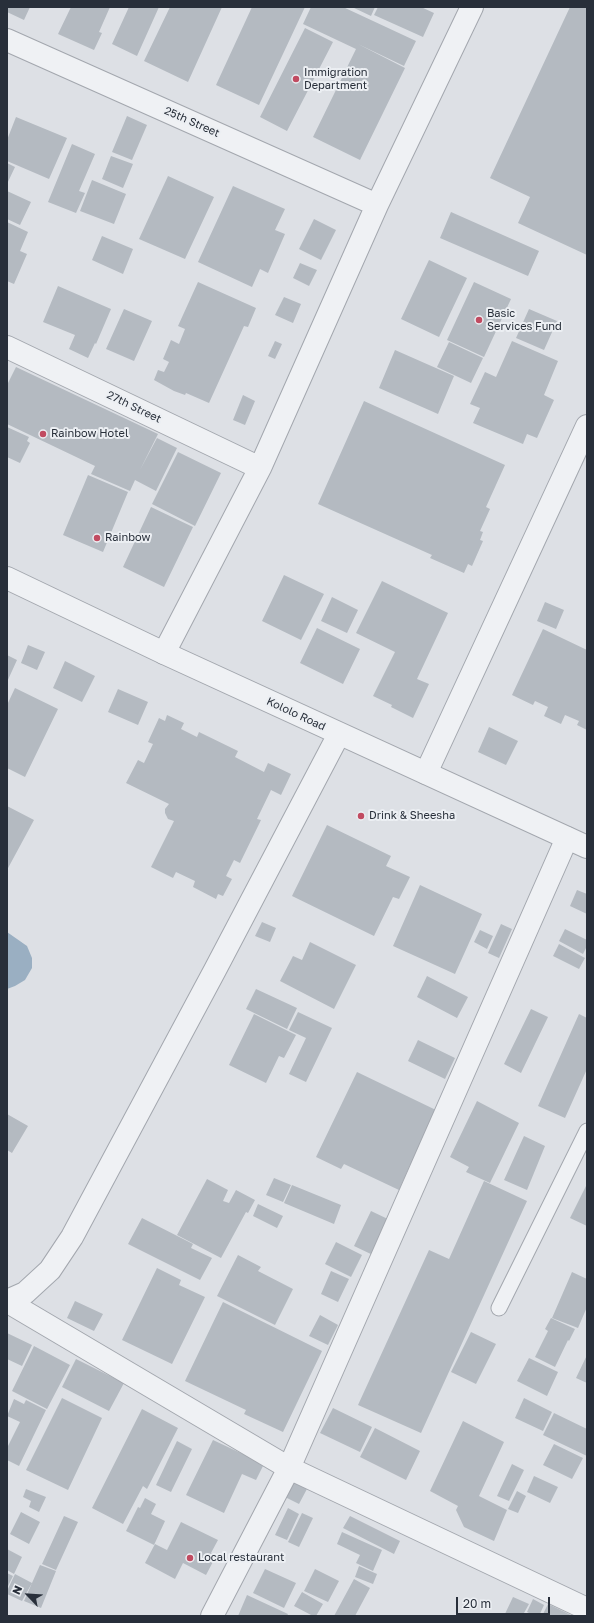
<!DOCTYPE html>
<style>
body{margin:0}
#map{position:relative;width:594px;height:1623px;overflow:hidden;background:#dde0e5;font-family:"Golos Text",sans-serif}
canvas{display:block}
.frame{position:absolute;inset:0;border:8px solid #282f3a;pointer-events:none}
.north{position:absolute;left:8px;top:1575px;width:40px;height:40px;-webkit-text-stroke:3px #eceff3;paint-order:stroke;rotate:295deg;font-size:11px;font-weight:700;line-height:16px;text-align:center;color:#282f3a}
.north::after{content:'';display:block;margin:auto;width:14px;height:18px;background:#282f3a;clip-path:polygon(50% 0,100% 100%,50% 72%,0 100%)}
.scale{position:absolute;left:456px;top:1597px;width:94px;height:18px;box-sizing:border-box;border:2px solid #282f3a;border-top:0;padding-left:5px;font-size:12px;line-height:14px;white-space:nowrap;color:#282f3a;-webkit-text-stroke:3px #eceff3;paint-order:stroke}
</style>
<div id="map">
<canvas width="594" height="1623"></canvas>
<div class="frame"></div>
<div class="north">N</div>
<div class="scale">20 m</div>
</div>
<script>
const ctx = document.querySelector('canvas').getContext('2d');
ctx.lineJoin = 'round';
function fillPath(path, color) { ctx.fillStyle = color; ctx.fill(path, 'evenodd'); }
const shape = rows => new Path2D(rows.map(r => 'M' + r).join(''));
function trace(path, color, width, dash) { ctx.strokeStyle = color; ctx.lineWidth = width; ctx.lineCap = dash ? 'butt' : 'round'; ctx.setLineDash(dash || []); ctx.stroke(path); }
function label(font, color, halo, rows, align = 'center') {
  ctx.font = font + ' "Golos Text",sans-serif'; ctx.lineWidth = 4; ctx.setLineDash([]); ctx.textBaseline = 'middle'; ctx.strokeStyle = halo; ctx.fillStyle = color; for (const [text, x, y, turn = 0] of rows) {
    ctx.save(); ctx.translate(x, y); ctx.rotate((+turn || 0) * Math.PI / 180); ctx.textAlign = isNaN(turn) ? turn : align; if (halo) ctx.strokeText(text, 0, 0); ctx.fillText(text, 0, 0); ctx.restore();
  }
}
fillPath(shape([
 [7,932,27,946,32,958,32,968,25,980,15,986,7,989]
]), '#9aafc2');
fillPath(shape([
 [7,7,30,7,24,20,7,12],
 [71,7,110,7,99,32,102,33,94,50,58,34],
 [129,7,159,7,137,56,112,44],
 [170,7,222,7,188,82,144,61],
 [252,7,305,7,259,105,216,85],
 [311,7,343,7,416,41,404,66,358,44,405,68,360,160,313,137,356,49,303,24],
 [352,7,375,7,371,16],
 [378,7,421,7,434,13,423,37,374,15],
 [570,7,587,7,587,255,518,223,530,197,490,178],
 [305,28,333,42,287,131,260,117],
 [127,116,147,125,132,160,112,152],
 [16,117,67,138,49,179,7,161,7,140],
 [72,144,95,154,79,191,85,193,76,213,48,202],
 [111,156,133,164,123,188,102,179],
 [7,163,15,167,7,184],
 [168,176,214,197,185,259,139,239],
 [92,180,126,194,114,224,80,211],
 [233,186,285,209,275,230,285,234,268,273,260,269,252,287,198,262],
 [7,191,31,202,20,225,7,219],
 [451,212,539,251,528,276,440,238],
 [314,219,336,230,321,260,299,249],
 [7,222,28,232,20,251,27,254,14,284,7,281],
 [102,236,133,249,123,274,92,260],
 [429,260,467,278,439,337,401,319],
 [300,263,317,270,309,286,293,278],
 [198,282,256,308,248,327,244,326,209,403,186,393,185,395,174,391,154,380,158,370,164,372,169,362,163,359,171,340,179,344,185,329,178,326],
 [474,282,511,299,484,357,447,340],
 [58,286,111,309,96,344,95,343,88,358,69,349,75,335,43,322],
 [284,297,301,304,293,323,275,315],
 [124,309,152,321,134,361,106,349],
 [529,309,557,321,544,350,516,338],
 [275,341,282,344,275,359,268,356],
 [512,341,558,361,544,395,554,400,537,438,527,434,523,444,473,423,480,408,470,404,485,372,496,377],
 [449,342,483,358,471,383,437,367],
 [395,350,454,376,438,414,379,388],
 [16,367,158,434,140,470,157,438,177,448,156,491,135,480,130,491,91,474,95,466,7,424,7,385],
 [243,395,255,401,245,425,233,420],
 [364,401,505,465,486,507,490,509,480,531,483,532,480,540,483,541,472,566,468,564,464,573,430,558,432,555,318,504],
 [7,427,29,437,27,441,30,443,20,463,7,457],
 [178,452,221,473,195,526,152,504],
 [88,475,128,492,103,552,63,535],
 [151,507,193,527,164,587,123,567],
 [284,575,324,594,301,640,262,621],
 [382,581,448,613,417,679,429,684,413,718,391,707,392,705,373,696,395,652,356,633],
 [332,597,358,610,347,633,321,621],
 [545,602,564,610,556,629,537,621],
 [317,628,360,649,343,684,300,663],
 [543,629,587,650,587,730,577,725,579,721,565,715,561,724,544,716,548,707,535,701,533,705,512,695],
 [28,645,45,652,37,670,21,663],
 [7,655,17,660,7,682],
 [65,661,95,676,82,702,53,688],
 [15,688,58,709,25,777,7,768,7,705],
 [118,689,148,702,138,725,108,712],
 [167,715,184,723,181,729,197,737,199,732,238,751,235,757,264,772,268,763,291,774,281,795,271,790,257,819,261,820,240,863,234,860,226,876,232,879,223,896,218,894,216,899,193,887,195,881,176,872,173,878,151,867,174,821,168,819,165,813,165,809,169,804,126,783,138,760,144,763,153,744,148,742,159,718,165,721],
 [489,727,518,741,506,765,478,752],
 [7,806,34,820,7,870],
 [327,825,391,856,386,866,410,877,399,899,393,897,374,936,292,896],
 [420,885,482,914,455,974,393,946],
 [577,890,587,894,587,914,570,906],
 [262,922,276,928,270,942,255,936],
 [501,924,512,929,499,958,488,953],
 [565,929,587,940,587,946,583,954,559,941],
 [480,930,493,936,487,949,474,942],
 [310,942,356,965,334,1009,280,981,293,956,302,960],
 [559,944,585,958,579,969,553,956],
 [427,976,468,997,457,1018,417,997],
 [256,989,297,1008,287,1029,246,1009],
 [531,1009,548,1017,521,1073,504,1064],
 [298,1012,332,1028,306,1082,289,1074,306,1038,289,1030],
 [254,1014,296,1035,284,1058,279,1056,266,1083,229,1065],
 [579,1014,587,1018,587,1069,565,1118,538,1106],
 [418,1040,455,1058,445,1079,408,1061],
 [357,1072,438,1111,414,1167,410,1165,399,1190,344,1164,341,1169,316,1157],
 [477,1101,519,1123,490,1183,466,1172,469,1167,450,1157],
 [7,1114,28,1126,12,1153,7,1150],
 [524,1136,545,1146,527,1190,504,1180],
 [274,1178,291,1185,283,1202,266,1195],
 [207,1179,228,1190,223,1201,229,1203,236,1190,255,1200,248,1213,246,1212,221,1258,177,1235],
 [484,1181,527,1201,421,1433,358,1405,429,1250,449,1259],
 [587,1184,587,1226,570,1218],
 [292,1185,341,1205,334,1224,284,1203],
 [258,1204,283,1216,277,1228,253,1216],
 [371,1211,392,1221,375,1256,354,1246],
 [142,1218,193,1244,191,1248,212,1258,200,1280,128,1244],
 [336,1242,362,1255,351,1277,325,1264],
 [238,1255,261,1267,258,1271,293,1289,275,1325,217,1296],
 [157,1268,181,1280,179,1285,205,1297,172,1364,122,1340],
 [331,1271,349,1279,338,1302,321,1294],
 [572,1272,587,1279,587,1307,578,1328,552,1318],
 [75,1301,103,1314,94,1331,67,1318],
 [223,1302,322,1351,283,1432,244,1414,246,1410,185,1381],
 [320,1315,338,1325,328,1345,309,1336],
 [551,1318,575,1329,569,1341,568,1340,555,1367,535,1357,548,1331,545,1329],
 [471,1332,496,1344,476,1384,451,1372],
 [7,1333,32,1345,22,1366,7,1359],
 [34,1346,70,1365,47,1409,12,1391],
 [587,1355,587,1383,576,1378],
 [529,1358,558,1372,547,1396,517,1381],
 [76,1359,124,1383,109,1411,62,1387],
 [62,1398,102,1418,68,1490,26,1470],
 [524,1398,552,1412,543,1431,515,1418],
 [14,1399,24,1404,26,1400,46,1410,19,1466,7,1460,7,1448,20,1422,7,1416],
 [333,1408,372,1427,360,1452,320,1433],
 [142,1409,178,1428,147,1489,143,1486,123,1524,92,1508],
 [554,1413,587,1429,587,1456,543,1435],
 [463,1421,504,1442,479,1496,507,1510,494,1541,464,1527,456,1510,458,1506,430,1491],
 [375,1428,420,1451,406,1480,360,1457],
 [213,1440,264,1464,256,1480,242,1474,224,1513,186,1495],
 [177,1441,192,1449,171,1492,156,1485],
 [554,1444,583,1458,572,1479,543,1465],
 [512,1464,524,1470,509,1501,497,1496],
 [534,1476,558,1487,550,1503,527,1492],
 [295,1480,308,1487,299,1504,285,1497],
 [26,1489,46,1497,39,1512,29,1507,31,1501,23,1497],
 [517,1491,526,1496,518,1513,508,1509],
 [145,1498,156,1504,151,1514,165,1521,154,1545,126,1531,138,1507,140,1508],
 [288,1508,299,1514,287,1540,275,1535],
 [21,1512,40,1522,29,1544,10,1534],
 [302,1513,313,1518,299,1547,288,1542],
 [64,1516,78,1522,56,1570,42,1564],
 [350,1516,400,1541,394,1554,343,1528],
 [181,1522,218,1540,211,1553,216,1556,206,1575,183,1563,175,1579,145,1563,155,1544,167,1550],
 [342,1532,382,1550,373,1571,356,1563,360,1555,337,1544],
 [7,1549,22,1557,14,1574,7,1570],
 [40,1565,56,1571,41,1608,24,1601],
 [359,1566,377,1574,373,1584,355,1577],
 [265,1569,296,1583,284,1608,253,1593],
 [315,1569,339,1581,328,1602,304,1591],
 [7,1573,13,1576,7,1588],
 [15,1574,32,1583,22,1601,7,1594,7,1591],
 [354,1579,370,1588,355,1616,334,1616],
 [302,1592,323,1604,316,1616,313,1616,294,1606],
 [247,1595,288,1614,287,1616,238,1616],
 [513,1597,529,1604,524,1613,529,1616,504,1616],
 [533,1599,544,1605,539,1616,535,1616,527,1612],
 [548,1604,573,1616,542,1616]
]), '#b4bac1');
const service = shape([
 [499,1308,587,1131]
]);
const minor = shape([
 [7,40,377,205],
 [7,347,260,468],
 [164,653,260,468,377,205,472,7],
 [426,773,587,426],
 [7,1301,25,1293,50,1270,72,1237,215,970,339,734],
 [8,1302,289,1468,587,1609],
 [212,1616,289,1468,567,838]
]);
const tertiary = shape([
 [7,578,164,653,587,847]
]);
trace(service, '#a3a7ae', 17);
trace(minor, '#a3a7ae', 24);
trace(tertiary, '#a3a7ae', 24);
trace(service, '#eff1f4', 15);
trace(minor, '#eff1f4', 22);
trace(tertiary, '#eff1f4', 22);
for (const [x, y, r, color] of [
 [296,79,4,"#c14b61"],
 [479,320,4,"#c14b61"],
 [43,434,4,"#c14b61"],
 [97,538,4,"#c14b61"],
 [361,816,4,"#c14b61"],
 [190,1558,4,"#c14b61"]
]) { const dot = new Path2D(); dot.arc(x, y, r, 0, 2 * Math.PI); ctx.fillStyle = color; ctx.fill(dot); trace(dot, '#eceff3', 1.5); }
label('11px', '#282f3a', '#eceff3', [
 ["Immigration",304,73],
 ["Department",304,86],
 ["Basic",487,314],
 ["Services Fund",487,327],
 ["Rainbow Hotel",51,434],
 ["Rainbow",105,538],
 ["Drink & Sheesha",369,816],
 ["Local restaurant",198,1558]
], 'left');
label('11px', '#282f3a', '#eceff3', [
 ["25th Street",192,122,24],
 ["27th Street",134,407,26],
 ["Kololo Road",296,714,25]
]);
</script>
